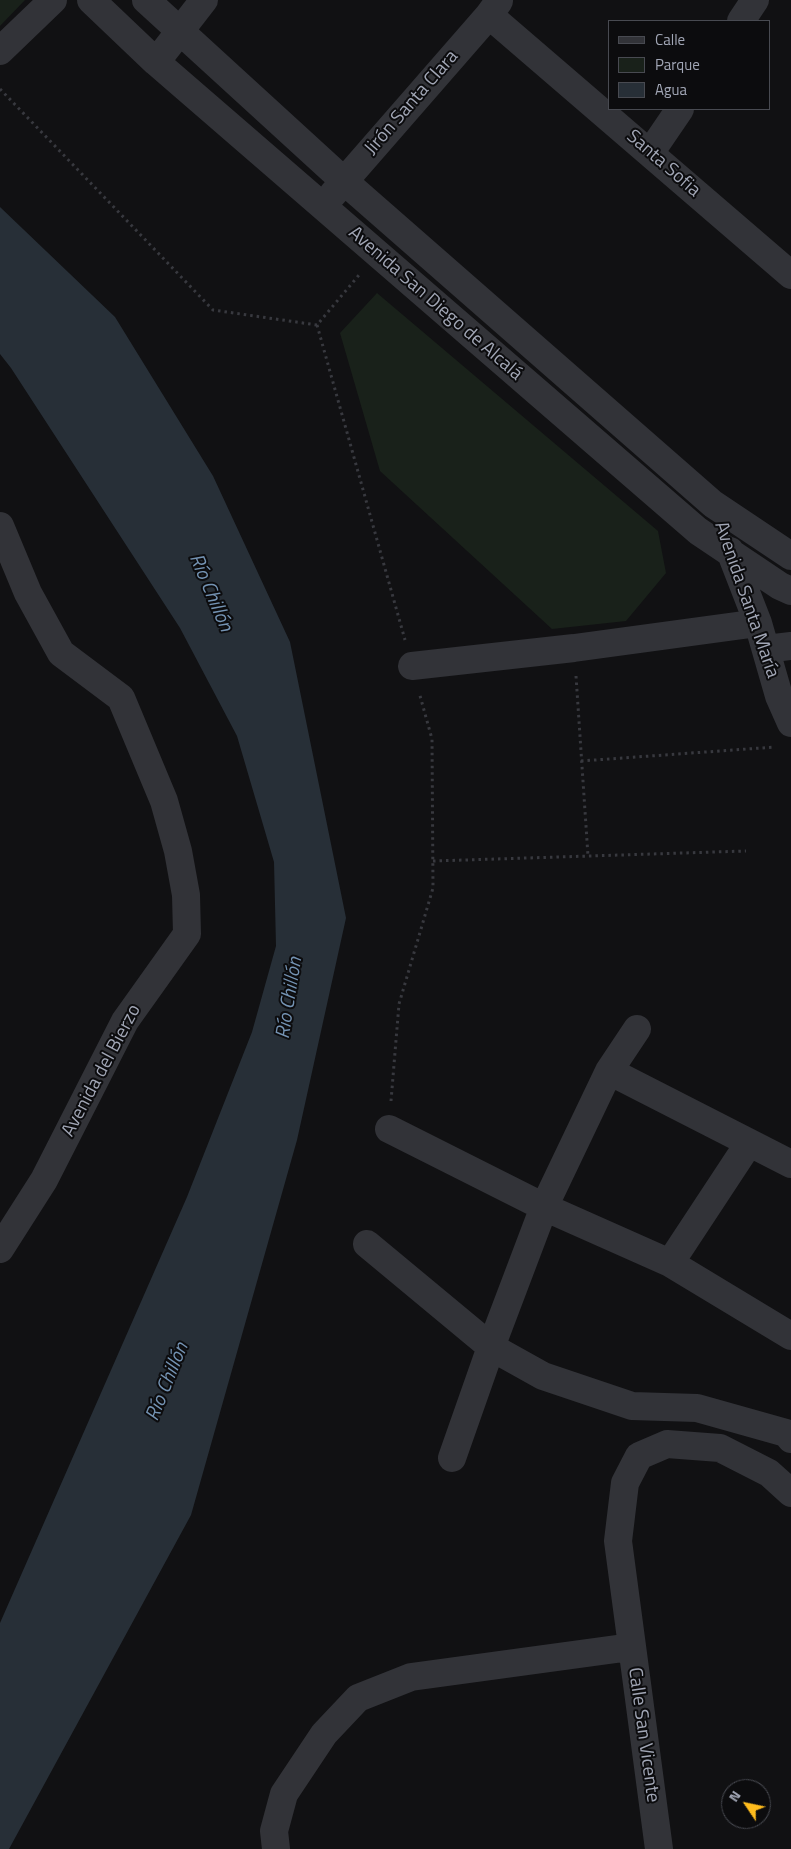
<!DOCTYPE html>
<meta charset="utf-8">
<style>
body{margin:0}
#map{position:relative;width:791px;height:1849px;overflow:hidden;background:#111113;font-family:"Titillium Web",sans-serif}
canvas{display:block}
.legend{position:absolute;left:608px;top:20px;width:162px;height:90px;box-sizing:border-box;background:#0c0c0e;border:1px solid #484a51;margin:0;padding:6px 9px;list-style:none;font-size:15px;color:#a1a6b5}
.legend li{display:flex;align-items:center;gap:10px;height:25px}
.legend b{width:25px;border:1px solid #484a51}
.north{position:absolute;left:721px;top:1779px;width:50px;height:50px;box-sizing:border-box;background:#0c0c0e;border:1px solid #484a51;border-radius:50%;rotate:304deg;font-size:14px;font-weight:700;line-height:20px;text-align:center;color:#a1a6b5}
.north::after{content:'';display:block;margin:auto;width:18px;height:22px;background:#ffbc1d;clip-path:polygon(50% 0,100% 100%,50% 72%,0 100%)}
</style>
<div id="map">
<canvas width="791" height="1849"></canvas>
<ul class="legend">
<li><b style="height:6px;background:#323338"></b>Calle</li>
<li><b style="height:14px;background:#19211a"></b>Parque</li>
<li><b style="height:14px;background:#272f37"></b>Agua</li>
</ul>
<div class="north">N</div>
</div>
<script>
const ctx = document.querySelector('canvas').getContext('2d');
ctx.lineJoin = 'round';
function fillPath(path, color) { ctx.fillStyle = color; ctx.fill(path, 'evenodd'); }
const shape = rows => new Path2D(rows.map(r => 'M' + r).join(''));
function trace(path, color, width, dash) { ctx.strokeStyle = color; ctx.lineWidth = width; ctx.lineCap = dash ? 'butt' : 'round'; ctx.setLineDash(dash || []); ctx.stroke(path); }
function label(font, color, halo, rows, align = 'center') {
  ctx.font = font + ' "Titillium Web",sans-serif'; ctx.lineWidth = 4; ctx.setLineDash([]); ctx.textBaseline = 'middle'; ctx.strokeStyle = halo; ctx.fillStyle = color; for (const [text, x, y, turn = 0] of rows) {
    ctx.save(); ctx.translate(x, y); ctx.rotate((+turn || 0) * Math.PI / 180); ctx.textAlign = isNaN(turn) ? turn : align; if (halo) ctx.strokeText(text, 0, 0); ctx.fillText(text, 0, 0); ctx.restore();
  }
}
fillPath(shape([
 [0,0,25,0,0,26],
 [377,293,658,531,666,573,626,621,552,629,380,471,340,333]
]), '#19211a');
fillPath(shape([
 [0,207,115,317,213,476,290,642,346,918,297,1140,191,1515,9,1849,0,1849,0,1623,187,1197,252,1032,276,946,274,862,237,736,180,628,11,368,0,354]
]), '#272f37');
trace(shape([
 [0,89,213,310,317,325,359,275],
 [317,325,405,640],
 [576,676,588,856],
 [581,761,775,747],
 [433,861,746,851],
 [391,1101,399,1004,433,888,432,739,419,692]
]), '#38393f', 3, [2.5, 4]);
trace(shape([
 [91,0,156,62,698,531,780,586,791,591],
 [146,0,344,181,713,504,791,556],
 [489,15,791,275],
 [741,21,755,0],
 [0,51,53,0],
 [156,62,204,0],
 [650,153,680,109],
 [333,194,489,15,499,1],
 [0,526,28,593,61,653,121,698,164,801,178,851,186,895,187,934,125,1021,44,1180,0,1249],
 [730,551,758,623,779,696,791,723],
 [766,649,791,646],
 [412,666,574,648,758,623],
 [609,1071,791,1164],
 [389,1129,544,1207,670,1263,791,1336],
 [367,1244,491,1347,543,1376,632,1406,697,1408,786,1433,791,1439],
 [670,1263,749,1143],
 [452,1458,491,1347,544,1207,609,1071,637,1029],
 [276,1849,274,1831,284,1794,324,1734,358,1698,411,1677,631,1647],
 [659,1849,618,1541,625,1483,639,1456,667,1444,720,1448,769,1473,791,1493]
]), '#323338', 28);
label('19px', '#a1a6b5', '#0c0c0e', [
 ["Jirón Santa Clara",412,103,-49],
 ["Santa Sofia",663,164,41],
 ["Avenida San Diego de Alcalá",435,304,41],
 ["Avenida Santa María",746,600,71],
 ["Avenida del Bierzo",102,1071,-62],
 ["Calle San Vicente",643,1735,82]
]);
label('italic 20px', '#7493b3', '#0c0c0e', [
 ["Río Chillón",210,593,67],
 ["Río Chillón",290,998,-81],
 ["Río Chillón",168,1382,-68]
]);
</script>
